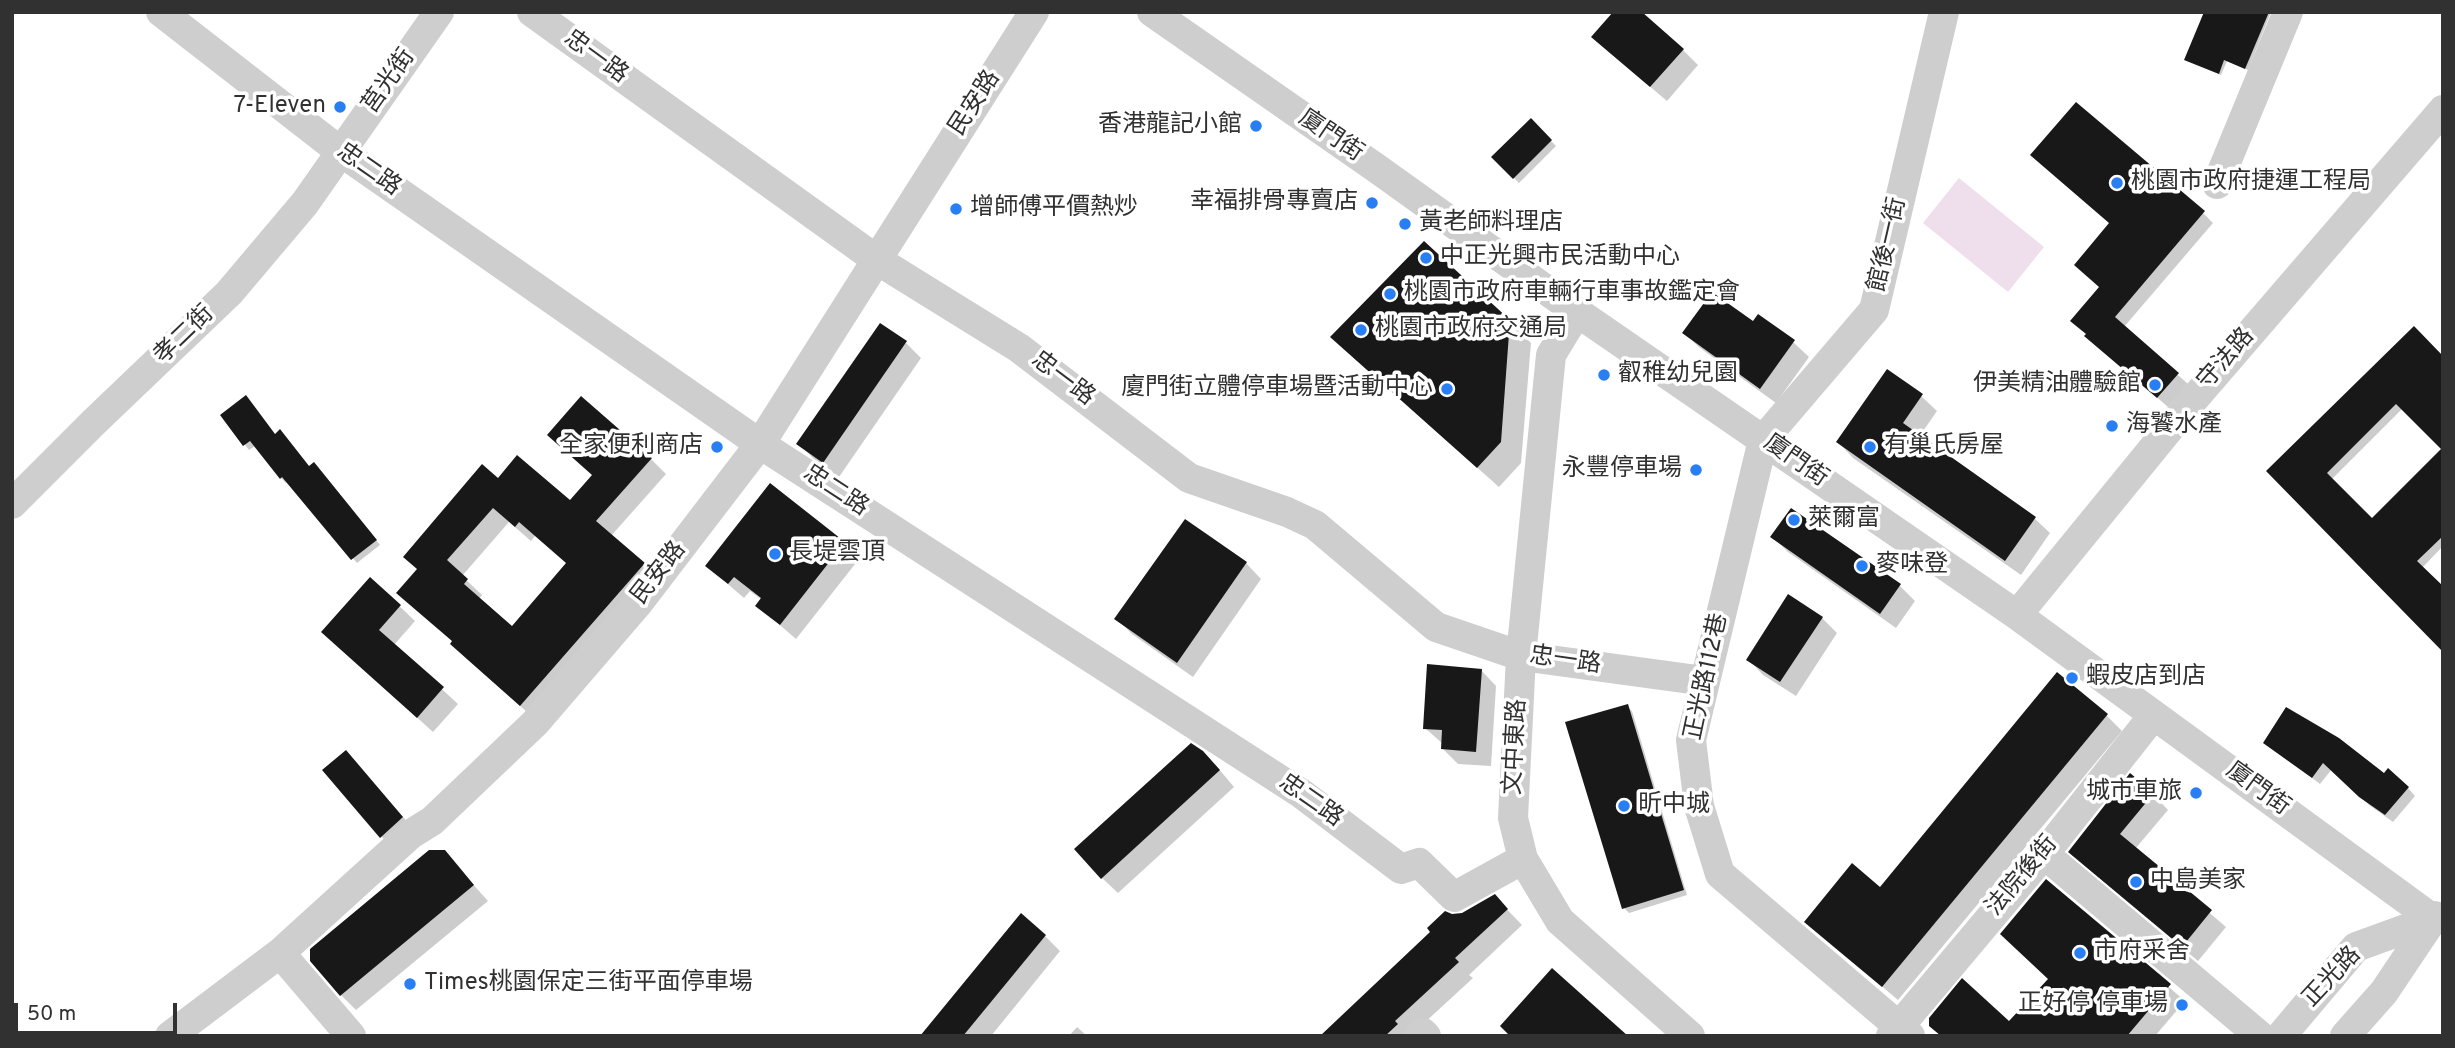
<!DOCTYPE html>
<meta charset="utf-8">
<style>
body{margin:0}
#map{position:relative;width:2455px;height:1048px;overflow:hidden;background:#fff;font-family:Overpass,sans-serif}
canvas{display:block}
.frame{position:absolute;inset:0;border:14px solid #313131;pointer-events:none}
.scale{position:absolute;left:14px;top:1003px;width:163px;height:32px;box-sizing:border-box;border:4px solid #313131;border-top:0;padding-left:9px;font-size:21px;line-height:24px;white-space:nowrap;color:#313131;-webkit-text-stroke:5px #fff;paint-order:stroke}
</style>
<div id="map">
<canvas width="2455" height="1048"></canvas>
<div class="frame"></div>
<div class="scale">50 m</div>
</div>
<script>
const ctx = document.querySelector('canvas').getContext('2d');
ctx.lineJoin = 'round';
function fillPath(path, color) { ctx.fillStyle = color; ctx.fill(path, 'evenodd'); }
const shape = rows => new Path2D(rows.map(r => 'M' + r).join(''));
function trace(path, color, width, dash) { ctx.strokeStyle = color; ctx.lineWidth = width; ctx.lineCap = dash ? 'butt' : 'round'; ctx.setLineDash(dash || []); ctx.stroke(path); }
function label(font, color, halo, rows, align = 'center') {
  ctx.font = font + ' Overpass,"Noto Sans TC",sans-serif'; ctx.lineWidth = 7; ctx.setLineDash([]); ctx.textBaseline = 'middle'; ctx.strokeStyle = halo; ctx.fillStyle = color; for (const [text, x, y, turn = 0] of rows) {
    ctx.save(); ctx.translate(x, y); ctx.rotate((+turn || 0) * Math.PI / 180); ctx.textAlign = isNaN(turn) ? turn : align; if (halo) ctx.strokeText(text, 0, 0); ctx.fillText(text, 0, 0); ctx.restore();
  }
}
fillPath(shape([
 [1959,178,2044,247,2008,292,1923,223]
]), '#efdfed');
fillPath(shape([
 [2206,12,2271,12,2248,70,2227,61,2221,75,2188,61],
 [1683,50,1698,65,1667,101,1609,52],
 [1531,121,1556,146,1519,183,1494,157],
 [2203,213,2213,223,2124,327,2188,384,2168,407,2086,336],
 [1509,321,1531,343,1521,463,1499,487,1353,357],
 [2414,329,2403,408,2331,480,2372,520,2443,449,2443,546,2422,568,2269,471],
 [1684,333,1793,342,1809,357,1776,403,1700,348],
 [906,343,921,358,839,477,814,459,799,444],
 [1921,396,1937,411,1919,437,2034,518,2050,533,2021,575,1853,458,1838,442],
 [222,415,276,435,310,468,319,470,380,545,357,563,288,481,286,483,281,478,255,446,249,450],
 [651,459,666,474,611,536,659,579,536,720,467,659,452,644,454,642,399,593,498,480,570,503,594,476],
 [509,522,531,541,535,536,568,564,512,628,479,599,482,595,462,576],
 [1792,510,1900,586,1915,601,1896,628,1788,552,1773,537],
 [1185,521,1246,563,1261,579,1193,677,1132,634,1117,619],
 [843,544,859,559,796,639,758,606,762,600,750,591,744,598,707,566],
 [371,579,415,621,394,645,458,704,433,732,339,647],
 [1822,618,1837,633,1796,696,1763,675,1748,659],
 [1481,670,1496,686,1491,766,1458,764,1442,748,1443,744,1425,728],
 [1627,706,1632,711,1687,895,1629,913,1624,908],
 [2106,715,2122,731,1898,1000,1806,922,1880,889],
 [2265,742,2384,775,2408,788,2415,796,2393,822,2369,805,2332,769,2320,784],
 [346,752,417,833,396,852,381,836],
 [1218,768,1234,787,1118,893,1102,878],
 [2153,794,2168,810,2135,849,2226,927,2198,961,2086,867],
 [444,852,488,901,356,1010,341,995],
 [2046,881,2185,1001,2155,1036,1941,1036,2009,1023,2050,979],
 [1495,897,1522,925,1469,975,1473,978,1410,1036,1321,1036,1452,916,1462,914],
 [1045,936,1060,951,991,1036,922,1036],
 [1077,1027,1087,1036,1069,1036]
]), '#0003');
fillPath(shape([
 [1613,12,1642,12,1684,49,1650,87,1591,37],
 [2204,12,2269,12,2245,69,2224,60,2219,74,2184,60],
 [2076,102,2205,211,2115,317,2179,373,2157,398,2084,336,2086,334,2070,321,2099,287,2074,265,2109,223,2030,155],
 [1531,118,1552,140,1513,179,1491,157],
 [1424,241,1510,320,1501,442,1477,468,1330,337],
 [1712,292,1753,321,1758,314,1795,340,1760,389,1682,333],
 [880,323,907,341,823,463,796,444],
 [2414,326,2443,356,2443,536,2417,561,2443,586,2443,652,2266,471],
 [2396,404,2441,449,2372,518,2327,473],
 [1887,369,1923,394,1903,423,2036,517,2005,561,1836,442],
 [246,395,275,434,280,429,309,466,314,462,377,540,351,560,282,477,280,479,250,441,243,446,220,415],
 [581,396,652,458,596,521,645,563,520,706,450,644,452,641,396,593,417,569,403,557,482,464,498,478,517,455,570,500,592,475,547,435],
 [493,508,515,527,519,522,566,563,512,626,464,584,468,579,447,560],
 [770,483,845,542,780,625,755,606,761,598,734,577,728,584,705,566],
 [1791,508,1901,584,1880,614,1770,537],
 [1185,519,1247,562,1177,663,1114,619],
 [370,577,401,605,379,630,444,687,417,718,321,632],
 [1788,594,1823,617,1780,682,1746,660],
 [1427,664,1482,669,1476,752,1441,749,1442,730,1423,729],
 [2057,672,2108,714,1882,987,1804,922,1852,863,1880,887],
 [1628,704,1684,890,1622,909,1565,722],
 [2286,707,2339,738,2384,773,2388,768,2409,787,2385,815,2359,797,2323,763,2312,778,2263,743],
 [1191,743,1203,751,1220,770,1101,879,1074,849],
 [346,750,403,817,380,838,322,770],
 [2130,773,2154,793,2120,834,2212,910,2182,947,2068,852],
 [429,850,445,850,474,885,340,996,310,961,310,949],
 [2046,879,2171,984,2127,1036,1941,1036,1929,1026,1929,1018,1962,978,2009,1021,2048,979,2000,934],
 [1495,894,1508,909,1455,958,1459,962,1395,1021,1398,1024,1385,1036,1320,1036,1430,932,1427,928,1445,911,1452,914,1462,913],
 [1021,913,1046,935,963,1036,920,1036],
 [1552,968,1628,1036,1510,1036,1500,1026]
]), '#181818');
trace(shape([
 [161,12,341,152,760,444,1302,794,1401,869,1419,863,1454,897,1523,859],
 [532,12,877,260,1019,348,1189,478,1287,512,1315,525,1436,627,1521,656,1705,681],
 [1152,12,1379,170,1577,312,2017,615,2433,919],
 [2217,184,2288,12],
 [1577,312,1551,355,1521,656,1513,818,1523,859,1560,921,1690,1036],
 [12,504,94,422,229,293,305,203,439,12],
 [2017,615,2187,407,2443,110],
 [2044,854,2260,1036],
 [280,953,351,1036],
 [170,1036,280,953,411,834,432,821,535,723,639,602,760,444,1034,12],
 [1420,1036,1423,1033,1426,1036],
 [1891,1036,2044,854,2153,716],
 [1910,1036,1720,874,1699,806,1691,740,1763,440,1874,310,1944,12],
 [2281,1036,2356,947,2433,919],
 [2345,1036,2384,992,2435,916]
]), '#cecece', 30);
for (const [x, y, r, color] of [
 [340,107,7,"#287ef3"],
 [1256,126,7,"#287ef3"],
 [2117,183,7,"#287ef3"],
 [1372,203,7,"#287ef3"],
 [956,209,7,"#287ef3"],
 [1405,224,7,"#287ef3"],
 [1426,258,7,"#287ef3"],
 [1390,294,7,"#287ef3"],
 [1361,330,7,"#287ef3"],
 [1604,375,7,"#287ef3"],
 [2155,385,7,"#287ef3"],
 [1447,389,7,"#287ef3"],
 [2112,426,7,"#287ef3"],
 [717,447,7,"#287ef3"],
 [1870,447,7,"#287ef3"],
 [1696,470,7,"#287ef3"],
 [1794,520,7,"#287ef3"],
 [775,554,7,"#287ef3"],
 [1862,566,7,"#287ef3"],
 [2072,678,7,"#287ef3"],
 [2196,793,7,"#287ef3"],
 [1624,806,7,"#287ef3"],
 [2136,882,7,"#287ef3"],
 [2080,953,7,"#287ef3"],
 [410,984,7,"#287ef3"],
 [2182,1005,7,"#287ef3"]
]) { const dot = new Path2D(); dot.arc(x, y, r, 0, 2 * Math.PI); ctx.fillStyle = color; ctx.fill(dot); trace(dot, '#fff', 2.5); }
label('24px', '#313131', '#fff', [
 ["忠一路",595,58,36],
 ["莒光街",390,82,-55],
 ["民安路",976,104,-57],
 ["廈門街",1330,137,34],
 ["忠二路",368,171,35],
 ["館後一街",1889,245,-77],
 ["孝二街",185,336,-44],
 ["守法路",2227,360,-49],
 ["忠一路",1062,380,37],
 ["廈門街",1795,462,35],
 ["忠二路",835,492,33],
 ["民安路",660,574,-52],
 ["忠一路",1565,662,8],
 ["正光路112巷",1708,677,-78],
 ["文中東路",1517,747,-87],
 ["廈門街",2257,790,36],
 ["忠二路",1310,802,35],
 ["法院後街",2023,877,-50],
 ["正光路",2333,978,-47]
]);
label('24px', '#313131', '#fff', [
 ["7-Eleven",326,107,"right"],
 ["香港龍記小館",1242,126,"right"],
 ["桃園市政府捷運工程局",2131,183],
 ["幸福排骨專賣店",1358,203,"right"],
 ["增師傅平價熱炒",970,209],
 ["黃老師料理店",1419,224],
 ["中正光興市民活動中心",1440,258],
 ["桃園市政府車輛行車事故鑑定會",1404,294],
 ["桃園市政府交通局",1375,330],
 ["叡稚幼兒園",1618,375],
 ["伊美精油體驗館",2141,385,"right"],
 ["廈門街立體停車場暨活動中心",1433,389,"right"],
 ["海饕水產",2126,426],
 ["全家便利商店",703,447,"right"],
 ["有巢氏房屋",1884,447],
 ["永豐停車場",1682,470,"right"],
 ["萊爾富",1808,520],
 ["長堤雲頂",789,554],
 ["麥味登",1876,566],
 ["蝦皮店到店",2086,678],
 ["城市車旅",2182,793,"right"],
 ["昕中城",1638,806],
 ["中島美家",2150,882],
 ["市府采舍",2094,953],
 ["Times桃園保定三街平面停車場",424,984],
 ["正好停 停車場",2168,1005,"right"]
], 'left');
</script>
